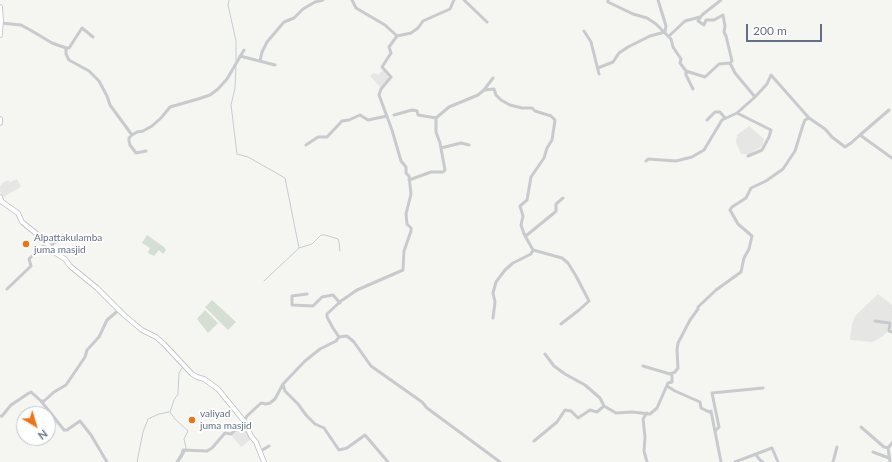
<!DOCTYPE html>
<style>
body{margin:0}
#map{position:relative;width:892px;height:462px;overflow:hidden;background:#f5f6f1;font-family:Lato,sans-serif}
canvas{display:block}
.north{position:absolute;left:16px;top:406px;width:40px;height:40px;box-sizing:border-box;background:#fff;border:1px solid #c0c5ce;border-radius:50%;rotate:142deg;font-size:11px;font-weight:700;line-height:16px;text-align:center;color:#626f85}
.north::after{content:'';display:block;margin:auto;width:14px;height:18px;background:#f07217;clip-path:polygon(50% 0,100% 100%,50% 72%,0 100%)}
.scale{position:absolute;left:746px;top:24px;width:76px;height:18px;box-sizing:border-box;border:2px solid #626f85;border-top:0;padding-left:5px;font-size:12px;line-height:14px;white-space:nowrap;color:#626f85;-webkit-text-stroke:3px #fff;paint-order:stroke}
</style>
<div id="map">
<canvas width="892" height="462"></canvas>
<div class="north">N</div>
<div class="scale">200 m</div>
</div>
<script>
const ctx = document.querySelector('canvas').getContext('2d');
ctx.lineJoin = 'round';
function fillPath(path, color) { ctx.fillStyle = color; ctx.fill(path, 'evenodd'); }
const shape = rows => new Path2D(rows.map(r => 'M' + r).join(''));
function trace(path, color, width, dash) { ctx.strokeStyle = color; ctx.lineWidth = width; ctx.lineCap = dash ? 'butt' : 'round'; ctx.setLineDash(dash || []); ctx.stroke(path); }
function label(font, color, halo, rows, align = 'center') {
  ctx.font = font + ' Lato,sans-serif'; ctx.lineWidth = 4; ctx.setLineDash([]); ctx.textBaseline = 'middle'; ctx.strokeStyle = halo; ctx.fillStyle = color; for (const [text, x, y, turn = 0] of rows) {
    ctx.save(); ctx.translate(x, y); ctx.rotate((+turn || 0) * Math.PI / 180); ctx.textAlign = isNaN(turn) ? turn : align; if (halo) ctx.strokeText(text, 0, 0); ctx.fillText(text, 0, 0); ctx.restore();
  }
}
fillPath(shape([
 [383,70,389,78,380,87,370,76,374,73,378,75],
 [749,126,764,139,762,146,749,154,741,154,736,142,737,135],
 [17,179,21,187,3,197,0,191,0,186,2,185,2,183,8,180,10,182],
 [878,294,892,305,892,328,883,336,873,342,850,340,852,324,855,316],
 [242,426,252,438,241,447,231,435]
]), '#e6e6e5');
fillPath(shape([
 [147,235,164,247,166,250,163,254,159,250,154,256,148,253,150,248,142,243],
 [212,300,236,322,228,330,205,307],
 [205,310,218,323,208,333,197,319]
]), '#d4ded2');
trace(shape([
 [229,0,228,5,236,41,236,60],
 [236,67,235,88,231,105,237,154,248,157,285,178,299,248],
 [264,281,299,248,312,244,321,235,325,235,338,239,339,242,340,251],
 [137,462,143,432,148,419,159,414,169,412],
 [179,462,184,454,186,448,184,439,188,431,175,419,170,412,174,400,178,394,179,373,182,368]
]), '#c4ccd2', 1);
const secondary = shape([
 [0,7,1,20,0,35],
 [0,119,0,123],
 [0,197,2,202,18,213,22,222,43,239,49,246,52,251,65,259,70,266,97,288,124,315,142,330,156,337,164,344,192,374,197,377,204,379,218,389,244,421,251,436,256,442,264,462]
]);
trace(secondary, '#b9bdc2', 5.5);
trace(shape([
 [352,0,356,8,385,25,397,36],
 [464,0,487,22],
 [608,0,608,2,633,14,647,18,656,24,671,39,673,47,681,59,680,63,686,71,705,77,719,64,730,63,732,61,726,36,724,32,725,26,723,15,714,20,706,20,704,25,698,21,702,15,721,0],
 [1,23,21,25,32,31,52,43,66,48,66,54,69,60,89,71,99,81,107,96,110,105,132,135,137,132,143,131,152,126,161,118,170,107,198,99,210,95,218,89,227,79,244,50],
 [584,31,591,42,599,74],
 [669,36,685,21,700,17],
 [66,48,69,48,82,28,93,37],
 [240,56,275,65],
 [260,61,262,52,267,42,284,22,294,18,303,9,315,2,323,0],
 [730,63,735,73,755,97,767,84,771,75,809,118,825,129,832,137,845,147,851,143,860,135,892,158],
 [598,68,613,62,619,53,628,47,650,36,665,32,666,26,658,0],
 [686,71,686,75,693,89],
 [484,90,493,78],
 [737,113,771,130,769,137,762,150,748,156],
 [394,115,412,110,417,111,418,115,436,118],
 [707,120,715,112,720,112,725,118],
 [132,135,129,138,129,141,130,145,136,153,146,151],
 [860,135,889,110],
 [306,145,318,137,327,137,342,121,349,120,360,115,368,120,387,116],
 [441,148,461,143,469,145],
 [646,161,648,159,676,161,692,157,704,150,722,120,737,113,755,97],
 [409,180,431,172,443,172,445,170,440,143,436,132,436,118,449,107,478,95,484,90,494,89,496,95,501,100,510,105,522,108,532,108,535,111,551,116,555,120,552,140,547,148,544,158,531,177,527,200,520,206,523,216,521,225,524,234,527,235,554,213,556,211,556,204,563,198],
 [49,246,53,244,62,235],
 [533,250,562,258,568,263,576,276,589,301,579,310,561,324],
 [7,289,31,266,29,259,36,252,47,243],
 [307,294,292,296,292,305,313,306,322,297,333,295,340,303],
 [493,318,495,302,493,293,496,282,505,270,513,263,531,254,533,250,524,234],
 [875,321,890,323,889,331,892,332],
 [339,337,333,328,327,317,327,314,341,301,357,290,403,270,404,251,411,231,411,228,407,224,406,214,411,194,409,176,406,173,406,167,401,161,392,130,379,95,381,89,391,77,382,67,391,53,389,47,397,36,411,33,418,28,423,21,450,9,454,0],
 [339,337,347,336,354,342,371,366,422,402,427,408,500,462],
 [545,354,554,366,565,374,585,385,600,398,604,406,616,413,632,412,650,414,657,408,668,383,672,382,672,373],
 [643,366,670,374,675,372,678,368,677,350,678,343,690,320,698,309,698,307,716,290,741,272,744,258,749,249,752,236,738,224,730,210,732,207,746,198,751,188,766,181,783,169,795,151,803,125,805,120,809,118],
 [283,385,285,391,298,404,306,415,315,424,324,428,339,450,347,448,365,435,388,462],
 [667,386,675,391,700,402,701,408,707,411,710,412,711,411,721,462],
 [41,401,64,430,67,430,80,421,91,435,107,462],
 [647,413,643,419,645,437,644,451,647,462],
 [0,416,2,416,11,405,29,393,31,392,41,401,44,401,54,392,66,385,85,357,87,350,99,337,107,320,120,309],
 [244,421,247,416,261,403,266,404,270,403,275,399,283,384,305,361,320,349,336,341,339,337],
 [861,427,884,447,888,448],
 [716,430,719,427,712,393,763,388],
 [534,441,557,422,565,410,571,411,578,418,590,410,597,412,604,406],
 [259,452,269,446],
 [873,452,889,458],
 [756,455,760,460,763,462],
 [177,462,182,454,183,450,207,451,212,448,225,433,231,434,245,421],
 [735,462,772,448,778,462],
 [833,462,837,447],
 [890,462,888,448,892,443]
]), '#c8cace', 3);
trace(secondary, '#fff', 4);
for (const [x, y, r, color] of [
 [26,244,4,"#f07217"],
 [192,420,4,"#f07217"]
]) { const dot = new Path2D(); dot.arc(x, y, r, 0, 2 * Math.PI); ctx.fillStyle = color; ctx.fill(dot); trace(dot, '#fff', 1.5); }
label('10px', '#626f85', '#fff', [
 ["Alpattakulamba",34,238],
 ["juma masjid",34,250],
 ["valiyad",200,414],
 ["juma masjid",200,426]
], 'left');
</script>
